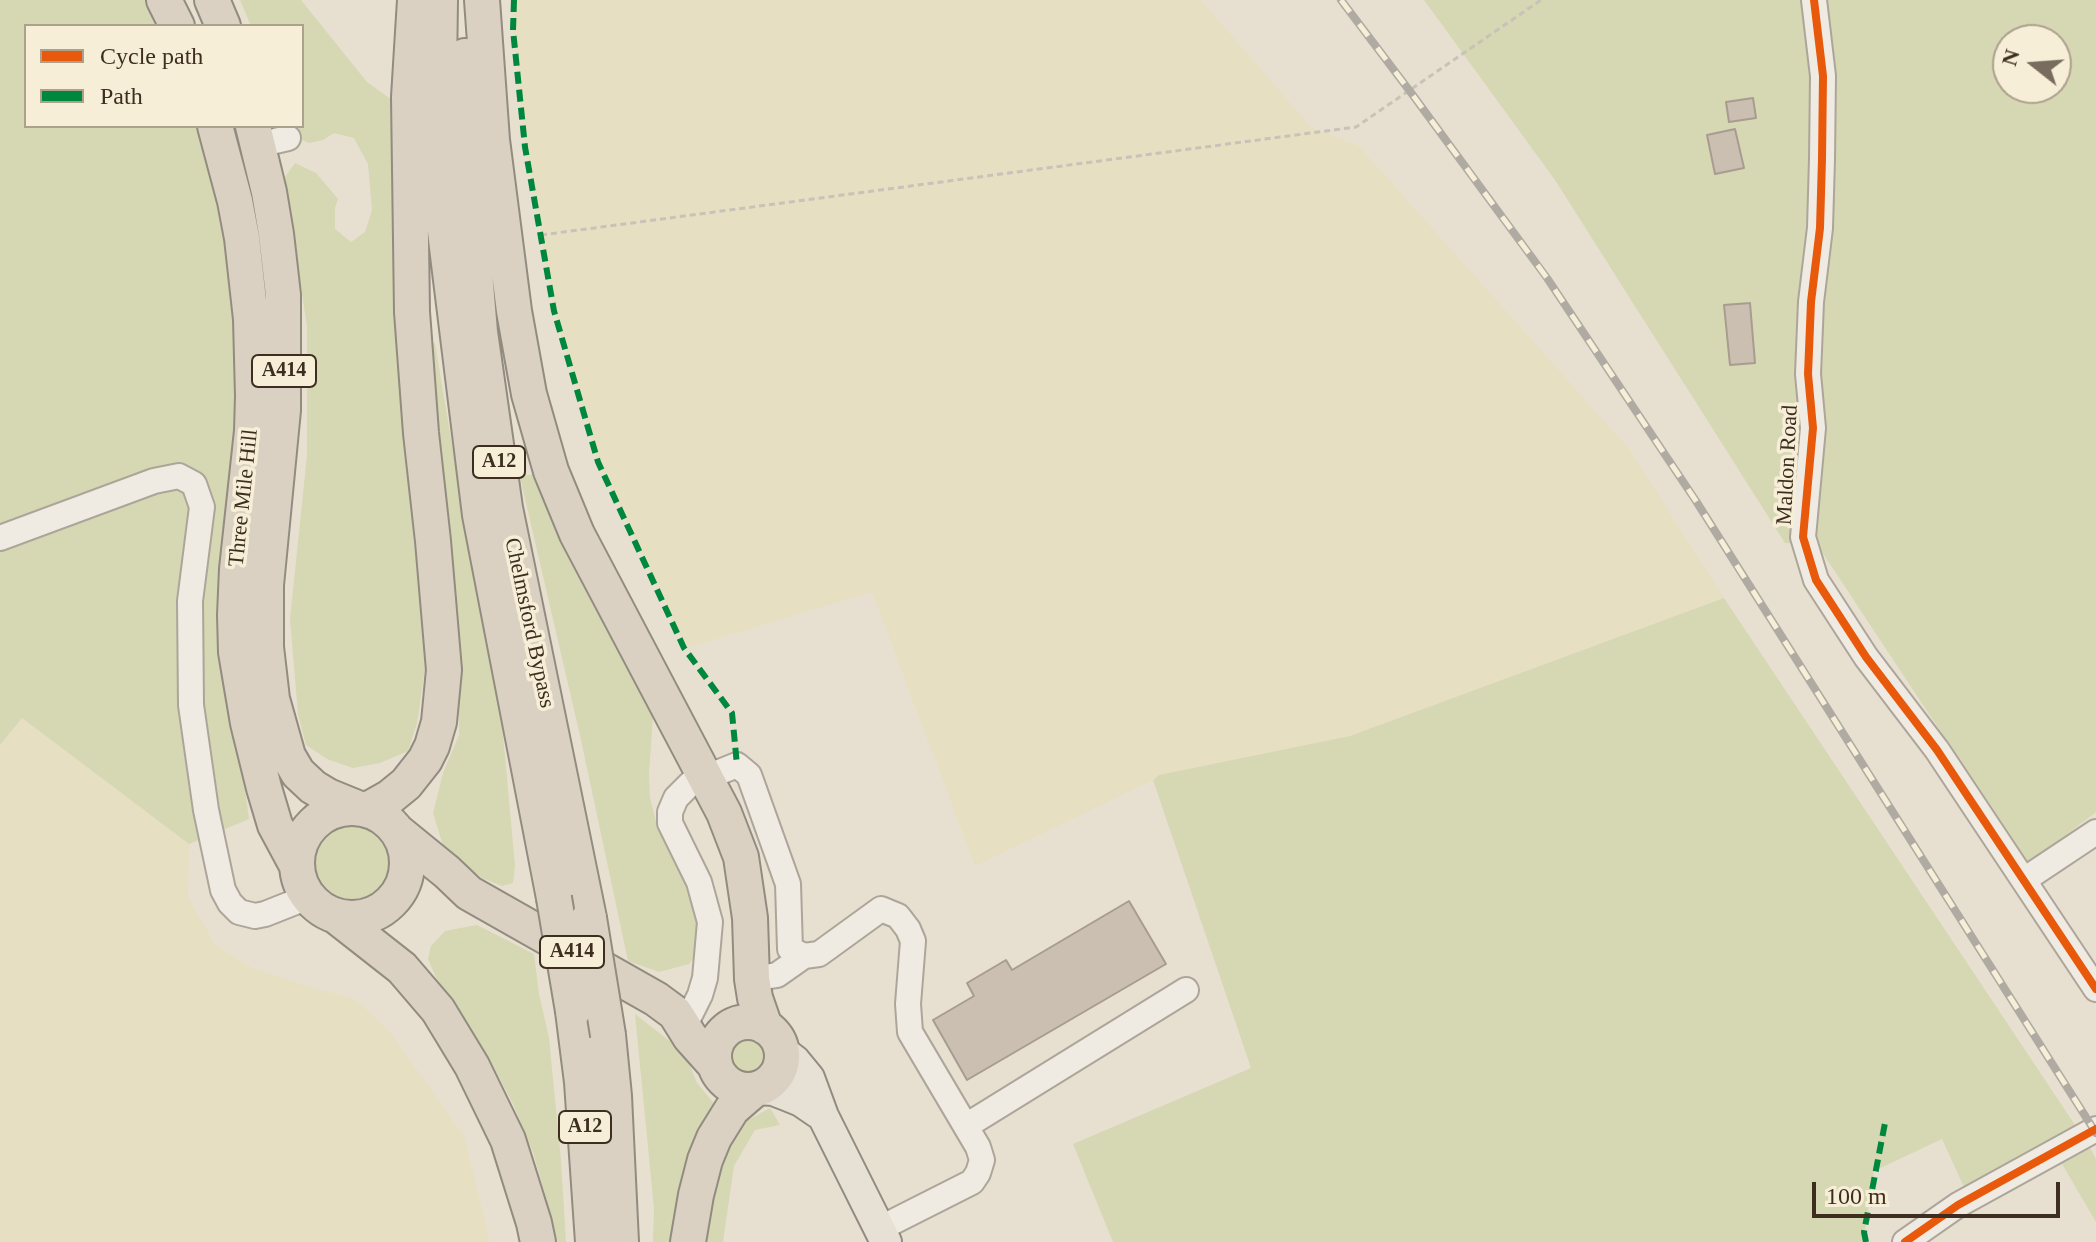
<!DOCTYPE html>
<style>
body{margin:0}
#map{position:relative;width:2096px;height:1242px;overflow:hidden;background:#e7e0d1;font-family:"Times New Roman",serif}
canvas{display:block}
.legend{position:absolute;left:24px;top:24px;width:280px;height:104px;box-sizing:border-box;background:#f7eed8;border:2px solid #ada18e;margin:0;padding:10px 14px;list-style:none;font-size:24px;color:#3d2e20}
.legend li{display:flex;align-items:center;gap:16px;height:40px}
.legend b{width:40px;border:2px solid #ada18e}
.north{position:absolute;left:1992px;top:24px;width:80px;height:80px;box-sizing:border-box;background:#f7eed8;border:2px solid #ada18e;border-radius:50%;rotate:287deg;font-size:22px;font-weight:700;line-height:32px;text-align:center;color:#3d2e20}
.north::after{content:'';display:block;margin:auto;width:28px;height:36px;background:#786c5e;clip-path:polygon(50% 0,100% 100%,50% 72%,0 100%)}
.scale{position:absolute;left:1812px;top:1182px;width:248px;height:36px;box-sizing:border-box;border:4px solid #3d2e20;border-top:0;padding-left:10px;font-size:24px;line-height:28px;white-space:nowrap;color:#3d2e20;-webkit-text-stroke:6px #f7eed8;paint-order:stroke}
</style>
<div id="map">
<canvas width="2096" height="1242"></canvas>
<ul class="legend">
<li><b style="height:10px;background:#e8590c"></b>Cycle path</li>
<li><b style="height:10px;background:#00873e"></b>Path</li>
</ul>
<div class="north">N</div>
<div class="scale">100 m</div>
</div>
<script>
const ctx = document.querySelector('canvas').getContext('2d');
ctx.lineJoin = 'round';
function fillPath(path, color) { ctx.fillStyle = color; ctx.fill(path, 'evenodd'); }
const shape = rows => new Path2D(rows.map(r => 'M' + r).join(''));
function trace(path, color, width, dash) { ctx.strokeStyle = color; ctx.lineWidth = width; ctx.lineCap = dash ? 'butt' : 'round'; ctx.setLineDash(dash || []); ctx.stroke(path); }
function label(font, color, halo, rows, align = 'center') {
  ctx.font = font + ' "Times New Roman",serif'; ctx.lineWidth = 7; ctx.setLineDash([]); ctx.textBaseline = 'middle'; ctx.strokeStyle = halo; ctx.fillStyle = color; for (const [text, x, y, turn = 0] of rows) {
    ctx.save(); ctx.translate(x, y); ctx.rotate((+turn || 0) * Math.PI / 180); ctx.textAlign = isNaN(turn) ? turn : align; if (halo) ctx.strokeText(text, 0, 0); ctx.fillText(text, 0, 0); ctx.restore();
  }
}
fillPath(shape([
 [514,0,1201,0,1311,127,1359,146,1630,450,1724,598,1350,736,1159,775,1153,780,975,866,872,592,687,648,598,462,554,311,525,147,513,30],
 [22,718,189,844,188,897,215,944,252,968,304,985,355,999,391,1033,464,1136,490,1242,0,1242,0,745]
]), '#e6dfc2');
fillPath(shape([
 [0,0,145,0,157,26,26,26,26,126,198,126,234,245,240,369,225,647,249,819,189,844,22,718,0,745],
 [240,0,301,0,367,82,392,100,395,173,430,636,417,723,408,751,380,763,353,768,327,759,306,745,298,714,290,619,307,455,307,327,285,177,295,163,316,173,338,199,335,208,335,229,351,242,365,232,372,210,368,164,354,138,334,133,323,140,309,143,302,140,294,128,295,126,302,126,302,26,251,26],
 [1424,0,2096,0,2096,812,2028,864,1818,546,1785,543,1555,180],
 [2008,40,2056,40,2056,88,2008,88],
 [435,343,459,487,500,702,515,866,513,883,502,886,482,878,444,849,433,813,443,773,459,735,459,659,424,345],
 [541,472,584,579,653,716,649,774,650,798,658,829,692,896,700,935,697,954,689,964,659,972,628,961,581,740,520,477],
 [1724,598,2089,1146,2096,1159,2096,1222,2062,1164,1975,1211,1942,1139,1874,1171,1863,1242,1113,1242,1073,1144,1251,1068,1153,780,1159,775,1350,736],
 '308 863a43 43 0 1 1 86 0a43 43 0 1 1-86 0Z',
 [477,925,534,954,539,994,549,1038,561,1160,566,1242,558,1242,533,1152,513,1104,489,1058,441,989,428,959,431,946,445,931],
 [635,1014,685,1053,697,1083,717,1107,741,1124,770,1108,780,1125,755,1130,734,1166,723,1242,653,1242,654,1209],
 '726 1057a21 21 0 1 1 42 0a21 21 0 1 1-42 0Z'
]), '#d6d7b3');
const building = shape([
 [1753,98,1756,118,1729,122,1726,102,1753,98],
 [1735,129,1744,168,1715,174,1707,135,1735,129],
 [1750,303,1755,363,1730,365,1724,305,1750,303],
 [1129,901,1166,964,967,1080,933,1020,974,996,967,983,1006,960,1012,970,1129,901]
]);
fillPath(building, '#cbbfb2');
trace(building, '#a89c90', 2);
const minor = shape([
 [1814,0,1823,76,1822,159,1820,228,1811,302,1808,374,1813,428,1803,537,1816,580,1866,657,1937,750,2096,989],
 [258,145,288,138],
 [0,538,154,481,179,476,194,484,202,507,190,601,191,705,206,810,223,890,230,903,239,912,255,916,265,914,308,897],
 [2024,880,2096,832],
 [752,979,777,975,804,956],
 [684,1027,700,995,705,978,710,922,699,882,670,823,670,812,676,798,690,784,737,765,749,775,788,884,790,949,804,956,819,954,881,909,898,916,908,929,913,941,908,1004,910,1032,978,1147,982,1160,978,1173,972,1182,879,1229],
 [966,1126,1186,990],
 [1905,1242,1958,1205,2096,1129]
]);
const major = shape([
 [782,1051,795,1061,809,1078,823,1116,886,1242],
 [758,1089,773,1090,786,1095,801,1101,823,1116]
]);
const highway = shape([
 [164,0,177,26],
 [212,0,223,26],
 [440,0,438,141,444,223,480,515,554,898],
 [482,0,492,140,514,311,529,394,551,471,577,534,724,813,741,857,750,918,752,979,755,998,765,1027],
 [465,56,465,153,480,332,505,508,589,918],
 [215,126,235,201,242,238,251,319,253,396,252,431,237,569,235,615,236,652,248,723,264,788,275,825,296,864],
 [253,126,269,192,276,234,283,295,283,410,266,585,266,647,272,699,288,756,298,773,313,787,328,796,355,807],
 '297 863a55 55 0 1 1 110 0a55 55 0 1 1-110 0Z',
 [367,810,390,797,406,784,425,760,432,746,439,722,444,670,433,541,421,433,412,312,409,97,415,0],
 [398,832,447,872,469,893,656,999,675,1013,690,1037,715,1065],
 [337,917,402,968,438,1010,472,1066,508,1140,534,1223,538,1242],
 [573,1011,582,1082,593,1242],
 '714 1056a34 34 0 1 1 68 0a34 34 0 1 1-68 0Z',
 [608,1035,614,1096,621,1242],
 [688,1242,696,1195,705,1160,714,1138,732,1109,754,1090]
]);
trace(minor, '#ada599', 28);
trace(major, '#928b80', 34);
trace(highway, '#928b80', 38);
trace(shape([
 [541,235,1356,127,1541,0]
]), '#c8c2b9', 3, [6, 4]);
trace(minor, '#efebe3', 24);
trace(major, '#e6e1d4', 30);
trace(highway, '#dad1c2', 34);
const rail = shape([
 [1341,0,1412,94,1547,278,1696,501,2096,1133]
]);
trace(rail, '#afaaa2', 8);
trace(rail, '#f7eed8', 5, [15]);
const highwayBridge = shape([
 [554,898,573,1011],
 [589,918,608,1035]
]);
trace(highwayBridge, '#928b80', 38, []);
trace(highwayBridge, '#dad1c2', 34);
trace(shape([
 [514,0,513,30,525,147,554,311,598,462,684,648,732,713,737,765],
 [1866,1242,1864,1232,1885,1123]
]), '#00873e', 6, [12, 6]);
trace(shape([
 [1814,0,1823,76,1822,159,1820,228,1811,302,1808,374,1813,428,1803,537,1816,580,1866,657,1937,750,2096,989],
 [1905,1242,1958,1205,2096,1129]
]), '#e8590c', 8);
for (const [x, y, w] of [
 [284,371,64],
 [499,462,52],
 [572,952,64],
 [585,1127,52]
]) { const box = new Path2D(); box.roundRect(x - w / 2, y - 16, w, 32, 6); ctx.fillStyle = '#f7eed8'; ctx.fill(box); trace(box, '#3d2e20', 2); }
label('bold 20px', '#3d2e20', null, [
 ["A414",284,371],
 ["A12",499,462],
 ["A414",572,952],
 ["A12",585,1127]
]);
label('22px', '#3d2e20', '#f7eed8', [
 ["Maldon Road",1788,465,-87],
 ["Three Mile Hill",244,498,-84],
 ["Chelmsford Bypass",529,623,78]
]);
</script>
